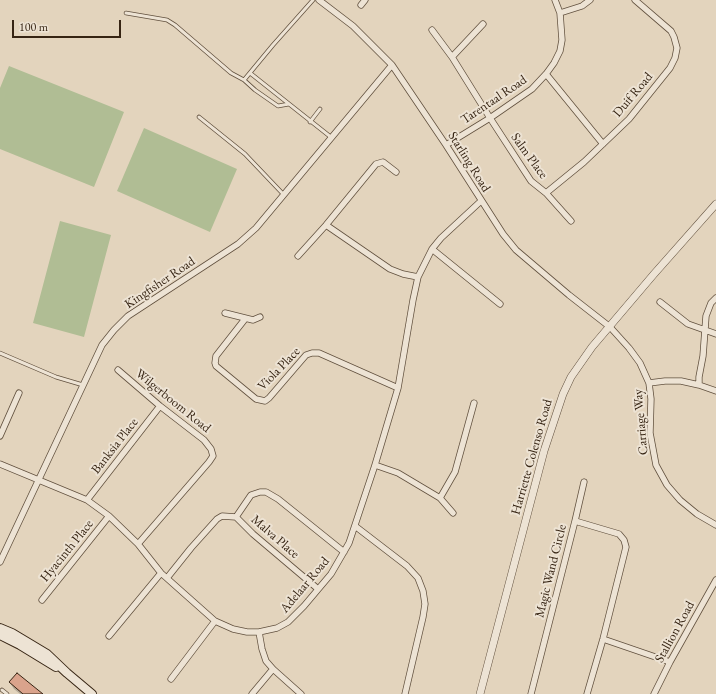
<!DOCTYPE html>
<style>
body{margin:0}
#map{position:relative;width:716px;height:694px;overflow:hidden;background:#e3d4bd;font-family:"EB Garamond",serif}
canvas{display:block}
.scale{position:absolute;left:12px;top:20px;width:109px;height:18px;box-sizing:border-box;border:2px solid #362413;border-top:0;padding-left:5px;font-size:12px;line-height:14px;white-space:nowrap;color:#362413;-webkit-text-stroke:3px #ede3d4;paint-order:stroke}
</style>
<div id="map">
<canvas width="716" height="694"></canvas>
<div class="scale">100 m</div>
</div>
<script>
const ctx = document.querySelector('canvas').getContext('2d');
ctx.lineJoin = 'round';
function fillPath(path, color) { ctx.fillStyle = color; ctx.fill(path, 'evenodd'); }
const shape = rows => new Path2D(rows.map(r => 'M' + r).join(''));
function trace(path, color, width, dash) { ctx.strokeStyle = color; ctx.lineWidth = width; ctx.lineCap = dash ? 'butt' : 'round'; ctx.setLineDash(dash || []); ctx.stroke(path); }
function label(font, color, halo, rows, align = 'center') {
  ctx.font = font + ' "EB Garamond",serif'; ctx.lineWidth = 4; ctx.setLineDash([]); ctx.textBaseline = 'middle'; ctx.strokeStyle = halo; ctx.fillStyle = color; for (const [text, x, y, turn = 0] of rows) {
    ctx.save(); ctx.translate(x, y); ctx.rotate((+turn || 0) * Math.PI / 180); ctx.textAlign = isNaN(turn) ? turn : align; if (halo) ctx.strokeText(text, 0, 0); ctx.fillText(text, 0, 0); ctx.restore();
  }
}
fillPath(shape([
 [9,66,124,112,94,187,0,149,0,88],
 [144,128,237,169,210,232,117,191],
 [60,221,111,235,84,337,33,323]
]), '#b0bd94');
fillPath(shape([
 [10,683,41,694,20,694,14,689]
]), '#0003');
const building = shape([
 [17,673,43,694,23,694,9,682,17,673]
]);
fillPath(building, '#daa38c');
trace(building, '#362413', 1);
const service = shape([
 [126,13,167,20,175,25,231,73,244,80,273,45,313,0],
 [250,73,332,138],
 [244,80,255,90,278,106,289,104],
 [199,117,245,154,284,195],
 [310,122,320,109],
 [0,353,56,377,83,385],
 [2,690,7,694]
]);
const minor = shape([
 [319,0,353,26,392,65,446,145,503,234,516,250,569,295,610,327,629,348,640,363,649,383,651,399,650,433,656,465,667,485,680,500,697,514,716,525],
 [361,5,365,0],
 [560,13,582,6,590,0],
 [432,30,452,57,490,118,531,181,546,193,571,221],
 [452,57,483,24],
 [546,74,603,144],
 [446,145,490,118,532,89,546,74,554,63,560,51,562,40,560,13,555,0],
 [546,193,584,162,629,119,670,68,675,58,677,48,674,37,671,31,635,0],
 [326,225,390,269,403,274,418,277],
 [432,249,500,304],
 [298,256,326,225,376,164,383,162,396,172],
 [716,298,711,303,706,316,703,356,699,377,699,385,716,391],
 [660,302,688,324,716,334],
 [225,313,253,320,260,317],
 [245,319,216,356,215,363,216,366,256,399,265,401,269,398,306,355,312,353,319,353,398,388],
 [118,370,160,406,204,440,211,449,213,456,209,462,138,544],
 [649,383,665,381,681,381,699,385],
 [0,436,19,393],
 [0,464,87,500,109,516,138,544,161,573,215,621,233,629,247,632,259,632,277,628,288,622,304,606,331,574,349,543,375,465,398,388,413,300,418,277,432,249,441,238,481,201],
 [375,465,398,473,440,498,453,513],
 [440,498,455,472,474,403],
 [87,500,160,406],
 [236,517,253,534,318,589],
 [575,521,584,482],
 [355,526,407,566,418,578,423,591,425,604,423,617,405,694],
 [0,562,102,345,114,330,128,316,238,244,256,228,392,65],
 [167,578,191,548,217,519,222,516,236,517,251,495,260,492,266,492,278,499,344,552],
 [42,600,109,516],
 [259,632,262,649,266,661,273,669,301,694],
 [109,636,161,573],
 [603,639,670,662],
 [171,679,215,621],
 [252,694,273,669],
 [531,694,575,521,619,534,624,540,626,547,603,639,587,694],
 [654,694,670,662,716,580]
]);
const tertiary = shape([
 [480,694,544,451,563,394,571,377,592,347,654,274,716,204]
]);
const secondary = shape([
 [0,628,12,633,47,654,67,673,92,694],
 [0,635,20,645,56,667]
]);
trace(service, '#61503e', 4.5);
trace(minor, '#61503e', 7);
trace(tertiary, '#61503e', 8);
trace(secondary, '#362413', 10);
trace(service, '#ede3d4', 3);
trace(minor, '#ede3d4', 5.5);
trace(tertiary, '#ede3d4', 7);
trace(secondary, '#ede3d4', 8);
label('13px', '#362413', '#ede3d4', [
 ["Duif Road",633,95,-50],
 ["Tarentaal Road",494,100,-34],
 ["Salm Place",529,156,54],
 ["Starling Road",469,162,58],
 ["Kingfisher Road",160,283,-34],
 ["Viola Place",279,369,-46],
 ["Wilgerboom Road",173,401,39],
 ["Carriage Way",641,422,-95],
 ["Banksia Place",115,446,-52],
 ["Harriette Colenso Road",532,457,-74],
 ["Malva Place",275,537,41],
 ["Hyacinth Place",67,551,-51],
 ["Magic Wand Circle",551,571,-76],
 ["Adelaar Road",305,585,-50],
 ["Stallion Road",675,632,-61]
]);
</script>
